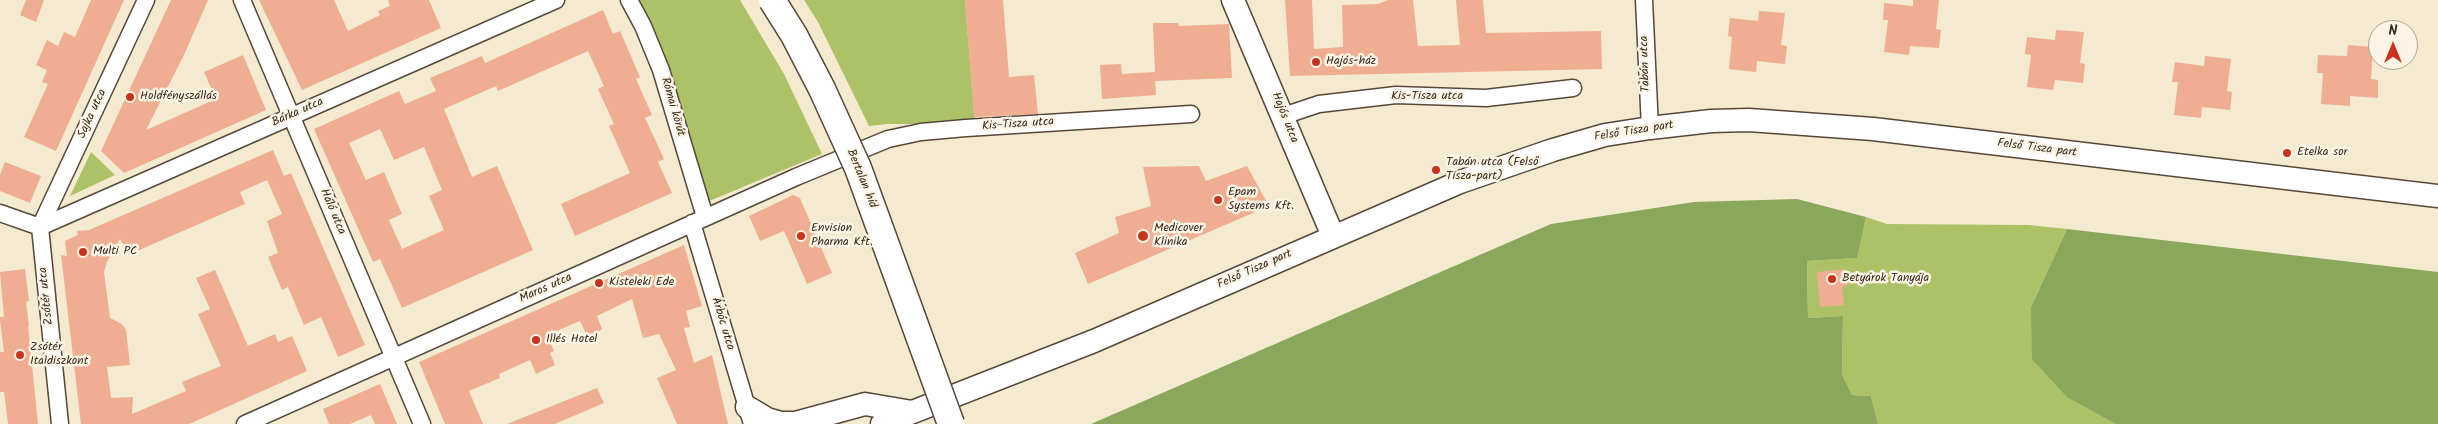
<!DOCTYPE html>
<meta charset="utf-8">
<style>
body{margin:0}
#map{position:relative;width:2438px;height:424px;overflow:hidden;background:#f3eacf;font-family:Kalam,sans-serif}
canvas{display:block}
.north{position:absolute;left:2368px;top:20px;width:50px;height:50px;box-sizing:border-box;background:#fcf5e5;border:1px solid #afa495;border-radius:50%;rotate:0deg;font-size:14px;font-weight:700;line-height:20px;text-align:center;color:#3b2a1e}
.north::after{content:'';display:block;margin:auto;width:18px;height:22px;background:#c8321e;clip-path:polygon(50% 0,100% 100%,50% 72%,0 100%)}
</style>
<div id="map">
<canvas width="2438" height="424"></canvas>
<div class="north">N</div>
</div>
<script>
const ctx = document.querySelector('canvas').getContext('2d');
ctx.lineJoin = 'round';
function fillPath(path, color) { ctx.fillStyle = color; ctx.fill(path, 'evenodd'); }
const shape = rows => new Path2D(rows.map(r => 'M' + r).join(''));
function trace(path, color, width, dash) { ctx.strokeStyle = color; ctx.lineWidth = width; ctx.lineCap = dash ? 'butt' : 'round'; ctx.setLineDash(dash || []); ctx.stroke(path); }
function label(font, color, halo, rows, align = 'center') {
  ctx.font = font + ' Kalam,sans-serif'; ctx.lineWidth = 5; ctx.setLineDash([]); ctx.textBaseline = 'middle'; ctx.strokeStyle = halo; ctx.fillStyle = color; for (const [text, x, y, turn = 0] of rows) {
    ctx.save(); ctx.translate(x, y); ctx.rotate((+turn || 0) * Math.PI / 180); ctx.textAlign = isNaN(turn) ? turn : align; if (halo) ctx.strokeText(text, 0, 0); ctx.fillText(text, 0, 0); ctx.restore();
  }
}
fillPath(shape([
 [636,0,740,0,784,74,822,154,707,202],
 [804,0,965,0,975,124,887,124,869,126,818,22],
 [91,152,115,175,70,196],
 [1866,217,1887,224,2029,225,2067,229,2031,307,2116,424,1878,424,1871,396,1852,395,1842,374,1843,316,1808,318,1807,261,1856,258]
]), '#adc266');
fillPath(shape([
 [1797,199,1866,217,1857,258,1807,261,1808,318,1843,316,1842,374,1852,395,1871,396,1878,424,1091,424,1551,224,1694,202],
 [2067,229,2438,272,2438,424,2116,424,2067,397,2032,359,2031,307]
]), '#8aa85b');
fillPath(shape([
 [26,0,44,0,36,22,20,15],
 [91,0,124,0,56,151,24,137,48,84,42,82,47,70,36,65,47,40,58,46,64,32,75,37],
 [171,0,208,0,184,55,146,130,216,99,204,72,243,55,266,110,124,173,101,151],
 [259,0,334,0,348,31,380,15,378,11,390,6,388,0,429,0,441,28,302,90],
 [965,0,1003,0,1009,77,1034,75,1038,114,974,117],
 [1285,0,1312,0,1314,49,1343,47,1342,5,1378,4,1388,0,1413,0,1418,46,1460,45,1456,0,1483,0,1486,33,1601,31,1602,69,1290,76],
 [1913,0,1939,0,1936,29,1941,30,1939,48,1910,46,1909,55,1884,52,1888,20,1883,20,1884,3,1913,6],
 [603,10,613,34,620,31,640,77,636,79,652,115,645,118,664,159,658,162,672,193,575,236,561,204,630,173,609,126,614,124,598,89,604,86,588,51,498,91,496,86,444,109,472,177,497,166,533,250,402,308,380,259,373,262,314,129,399,91,405,104,436,91,430,78,482,56,485,63],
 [380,129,394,160,424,147,442,190,429,196,444,230,402,249,389,220,402,214,384,172,366,180,349,143],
 [1759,11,1785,13,1781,45,1787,46,1785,64,1757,61,1756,72,1729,69,1732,37,1728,36,1730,18,1758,21],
 [1153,23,1178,23,1179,26,1229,24,1232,78,1155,81,1156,95,1102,99,1100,65,1121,64,1122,74,1155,72],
 [2056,30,2084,32,2080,63,2085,64,2083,83,2055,80,2053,90,2027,87,2031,55,2025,54,2027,37,2055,40],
 [2348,45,2373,47,2371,79,2378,80,2378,98,2350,96,2350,106,2321,104,2323,73,2317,73,2318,55,2347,56],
 [2205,56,2231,59,2227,91,2232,92,2230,110,2202,107,2201,118,2174,115,2178,82,2172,82,2175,62,2204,66],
 [273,150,284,176,291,173,365,345,338,357,321,317,304,325,288,287,282,290,268,257,278,253,267,221,282,214,267,180,240,192,245,204,130,254,120,239,107,262,104,272,110,318,122,324,126,330,130,365,107,367,111,398,133,397,132,414,186,391,182,382,221,366,198,314,210,309,196,278,215,270,248,346,275,334,278,342,292,336,307,371,189,424,81,424,61,255,67,256,65,241,78,235,77,231,89,230],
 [5,162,41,176,30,203,0,191,0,175],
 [1199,166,1206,181,1247,166,1269,206,1088,284,1075,253,1119,233,1115,217,1151,206,1143,167],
 [793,195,800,198,832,273,807,284,784,231,760,241,749,216],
 [684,245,702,306,686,311,690,327,684,328,694,363,712,355,728,424,677,424,657,378,676,370,659,334,643,338,632,299,597,316,602,329,595,334,587,336,580,321,547,335,554,351,550,353,555,365,536,374,530,360,499,374,500,378,469,391,483,424,445,424,419,362],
 [25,269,29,301,26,302,29,326,28,326,38,424,8,424,4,392,0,392,0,352,4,352,0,320,0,317,4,317,0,272],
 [1846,269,1847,286,1842,286,1844,305,1820,307,1817,272],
 [380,384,397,424,375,424,371,415,350,424,329,424,323,409],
 [597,388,604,403,555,424,507,424]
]), '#efae92');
const street = shape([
 [242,0,422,424],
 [629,0,643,26,661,70,705,217],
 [1644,0,1650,128],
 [1283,116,1319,104,1396,95,1486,98,1573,88],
 [0,213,40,227],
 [692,223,752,424],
 [40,227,556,0],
 [40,227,146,0],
 [40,227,60,424],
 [245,424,796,177,888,139,921,132,966,128,1191,114]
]);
const secondary = shape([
 [1233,0,1333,236],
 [747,407,767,419,781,423,795,423,865,404,912,412],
 [882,424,1094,341,1460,182,1553,150,1605,135,1650,128,1711,121,1749,120,1873,129,2438,196]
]);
trace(street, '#574739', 19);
trace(secondary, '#574739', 25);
trace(street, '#fff', 16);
trace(secondary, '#fff', 22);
const primaryBridge = shape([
 [772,0,794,35,822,89,858,168,951,424]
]);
trace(primaryBridge, '#574739', 29, []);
trace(primaryBridge, '#fff', 26);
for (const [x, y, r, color] of [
 [1316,62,5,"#c8321e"],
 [130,97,5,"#c8321e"],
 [2287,153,5,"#c8321e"],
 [1436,170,5,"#c8321e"],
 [1218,200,5,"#c8321e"],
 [801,236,5,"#c8321e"],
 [1143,236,6,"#c8321e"],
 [83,252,5,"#c8321e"],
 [1832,279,5,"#c8321e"],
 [599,283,5,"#c8321e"],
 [536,340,5,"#c8321e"],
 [20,355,5,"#c8321e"]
]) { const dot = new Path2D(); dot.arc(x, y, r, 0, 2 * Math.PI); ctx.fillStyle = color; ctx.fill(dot); trace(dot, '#fcf5e5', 2); }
label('12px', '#3b2a1e', '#fcf5e5', [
 ["Hajós-ház",1326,62],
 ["Holdfényszállás",140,97],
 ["Etelka sor",2297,153],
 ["Tabán utca (Felső",1446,163],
 ["Tisza-part)",1446,177],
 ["Epam",1228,193],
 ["Systems Kft.",1228,207],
 ["Envision",811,229],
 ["Pharma Kft.",811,243],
 ["Medicover",1154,229],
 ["Klinika",1154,243],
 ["Multi PC",93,252],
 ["Betyárok Tanyája",1842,279],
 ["Kisteleki Ede",609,283],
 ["Illés Hotel",546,340],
 ["Zsótér",30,348],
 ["Italdiszkont",30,362]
], 'left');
label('12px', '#3b2a1e', '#fcf5e5', [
 ["Tabán utca",1646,64,-92],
 ["Kis-Tisza utca",1427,97],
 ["Római körút",672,107,74],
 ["Bárka utca",298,113,-24],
 ["Sajka utca",93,114,-65],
 ["Hajós utca",1284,118,68],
 ["Kis-Tisza utca",1018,125,-4],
 ["Felső Tisza part",1634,132,-9],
 ["Felső Tisza part",2037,149,7],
 ["Bertalan híd",861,179,68],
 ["Háló utca",332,212,67],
 ["Felső Tisza part",1255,270,-24],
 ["Maros utca",546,289,-24],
 ["Zsótér utca",47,296,-96],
 ["Árbóc utca",722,324,73]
]);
</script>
